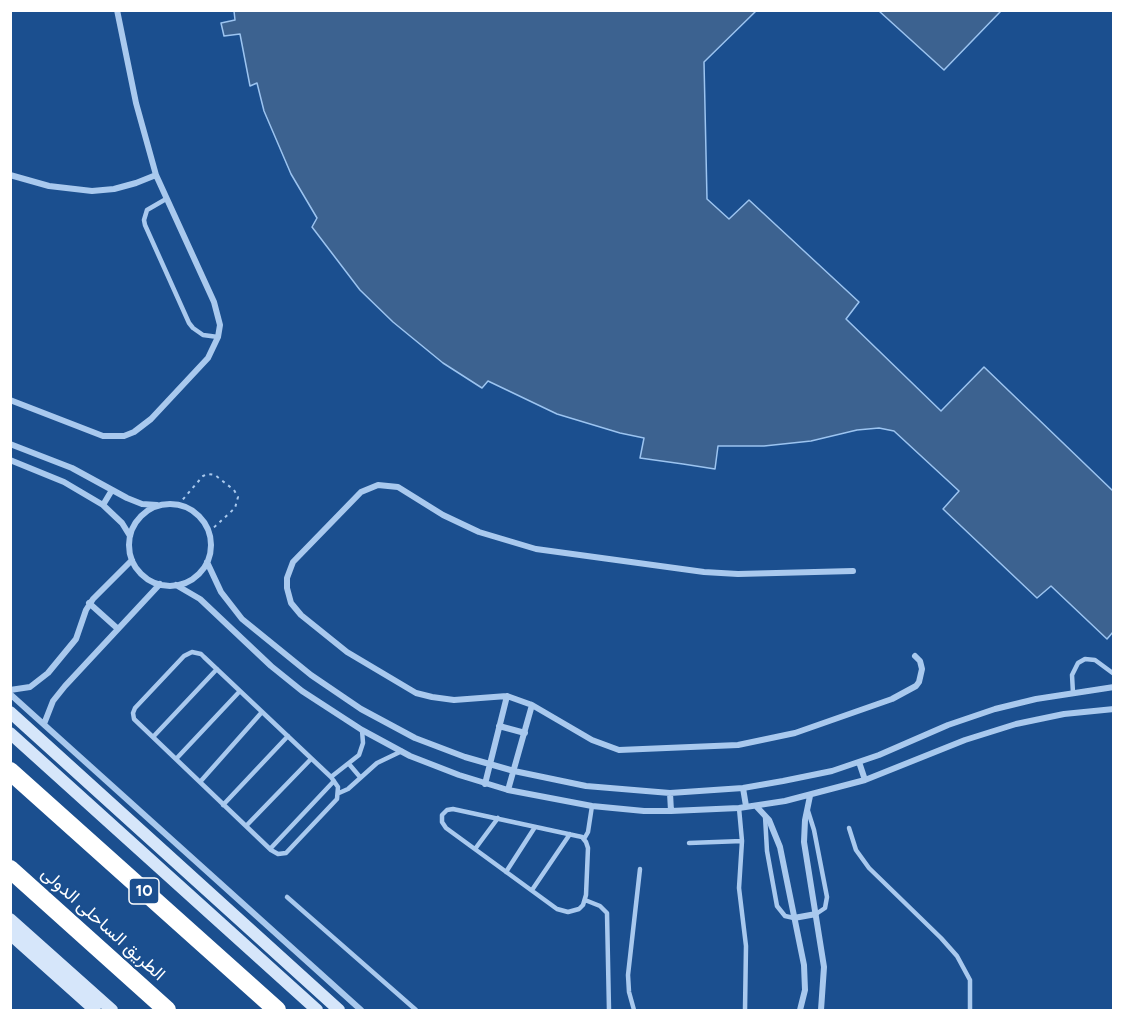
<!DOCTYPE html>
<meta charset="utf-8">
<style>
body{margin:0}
#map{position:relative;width:1124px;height:1021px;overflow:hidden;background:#1b4f8f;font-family:Figtree,sans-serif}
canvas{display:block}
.frame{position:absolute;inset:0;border:12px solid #fff;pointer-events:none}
</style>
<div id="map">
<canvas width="1124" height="1021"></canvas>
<div class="frame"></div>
</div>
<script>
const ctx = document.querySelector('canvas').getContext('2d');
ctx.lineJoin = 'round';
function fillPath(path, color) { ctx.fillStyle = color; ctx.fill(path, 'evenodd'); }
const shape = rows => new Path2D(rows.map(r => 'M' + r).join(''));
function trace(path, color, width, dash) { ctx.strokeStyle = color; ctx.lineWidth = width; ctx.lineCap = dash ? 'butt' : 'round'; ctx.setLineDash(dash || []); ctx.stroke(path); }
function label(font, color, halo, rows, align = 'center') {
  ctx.font = font + ' Figtree,Vazirmatn,sans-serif'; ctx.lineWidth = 4.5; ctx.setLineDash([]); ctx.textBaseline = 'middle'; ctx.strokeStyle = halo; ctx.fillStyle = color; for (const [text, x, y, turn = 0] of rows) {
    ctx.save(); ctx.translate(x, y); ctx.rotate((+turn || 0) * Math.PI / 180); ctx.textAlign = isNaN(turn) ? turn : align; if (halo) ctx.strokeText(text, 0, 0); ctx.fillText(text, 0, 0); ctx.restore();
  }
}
const water = shape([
 [234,11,756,11,704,62,707,199,729,219,749,200,859,302,846,319,941,411,984,367,1113,491,1113,632,1107,639,1051,586,1037,598,943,509,959,491,894,431,879,428,857,430,811,441,764,446,718,446,715,469,683,464,640,458,644,438,620,433,557,414,488,381,482,388,443,363,393,322,360,290,312,227,317,218,291,174,264,111,257,83,250,86,240,34,224,36,221,23,235,20,234,11],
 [879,11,1001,11,944,70,879,11]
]);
fillPath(water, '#3c6290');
trace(water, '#9cc4f0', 1.5);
trace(shape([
 [178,505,203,476,208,474,215,475,234,490,238,497,235,508,209,532]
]), '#a9c9ee', 2, [3, 4.5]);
trace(shape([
 [166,199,147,210,144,220,145,225,189,323,193,328,203,335,218,337],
 [192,652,201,654,204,657,331,777,338,787,337,799,286,853,278,854,271,850,134,719,133,713,135,708,184,656,192,652],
 [1073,693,1072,675,1078,663,1085,659,1095,660,1114,674],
 [153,737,217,669],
 [176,759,240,691],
 [349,764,360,777],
 [331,777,359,755,363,743,362,730],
 [200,782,262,712],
 [339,793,348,789,377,763,402,751],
 [223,805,288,736],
 [739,808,742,841,739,888,746,946,745,1010],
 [453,809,582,837,586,842,588,848,586,895,583,905,579,909,568,912,557,909,446,828,442,822,442,815,447,810,453,809],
 [808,811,814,830,827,897,825,908,816,914],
 [765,816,767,851,777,906,785,916,794,918],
 [246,826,311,759],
 [849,828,856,850,869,868,941,938,957,956,970,980,970,1010],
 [584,839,588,832,592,806],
 [689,843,742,841],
 [270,849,334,781],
 [475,849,498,818],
 [506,872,535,827],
 [532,890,570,834],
 [287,897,416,1010],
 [585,900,600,906,607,913,609,1010],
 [634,1010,629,992,628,975,640,869]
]), '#a9c9ee', 4.5);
trace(shape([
 [10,175,49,186,92,191,114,189,136,183,156,175],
 [10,400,103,436,124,436,134,432,151,419,208,358,218,337,220,325,214,302,156,175,136,103,117,10],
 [10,444,72,468,127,498,142,504,157,505],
 [10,460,64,482,103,505,122,523,130,536],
 '129 545a41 41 0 1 1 82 0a41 41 0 1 1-82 0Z',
 [103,505,112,490],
 [207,562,221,592,242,619,311,675,361,709,415,738,465,757,514,771,586,786,670,793,743,788,783,781,832,771,879,755,948,725,995,709,1036,699,1114,687],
 [176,585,200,599,271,666,302,691,362,730,410,756,459,775,508,790,592,806,644,811,671,811,739,808,785,801,865,780,965,740,1016,724,1064,714,1114,709],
 [89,603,118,629],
 [10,690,30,687,48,673,76,639,86,610,93,599,132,560],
 [10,694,361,1010],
 [532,705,592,740,619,750,738,745,795,733,892,699,916,686,919,682,922,669,920,661,915,656],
 [44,724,53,701,65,686,160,584],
 [499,726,525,733],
 [859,762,865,780],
 [485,784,507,696],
 [743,788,746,806],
 [508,790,532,705,507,696,454,700,432,697,416,693,347,652,301,615,291,603,287,588,287,578,293,562,361,492,378,485,398,487,443,515,479,532,536,549,704,572,738,574,853,571],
 [670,793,671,811],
 [810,796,805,820,804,842,824,967,821,1010],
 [756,806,769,820,780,847,804,965,805,990,800,1010],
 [794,918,816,914]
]), '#a9c9ee', 6);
trace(shape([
 [10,712,339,1010],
 [10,733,317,1010],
 [10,919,112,1010],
 [10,934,95,1010]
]), '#d6e6fa', 12);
trace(shape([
 [10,771,277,1010],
 [10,869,167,1010]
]), '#fff', 18);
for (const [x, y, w] of [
 [144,891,30]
]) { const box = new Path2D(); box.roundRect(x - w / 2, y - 13, w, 26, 4.5); ctx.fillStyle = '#1b4f8f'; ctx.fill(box); trace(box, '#fff', 1.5); }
label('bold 16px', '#fff', null, [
 ["10",144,891]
]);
label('18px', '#fff', '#1b4f8f', [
 ["الطريق الساحلى الدولى",103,924,42]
]);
</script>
